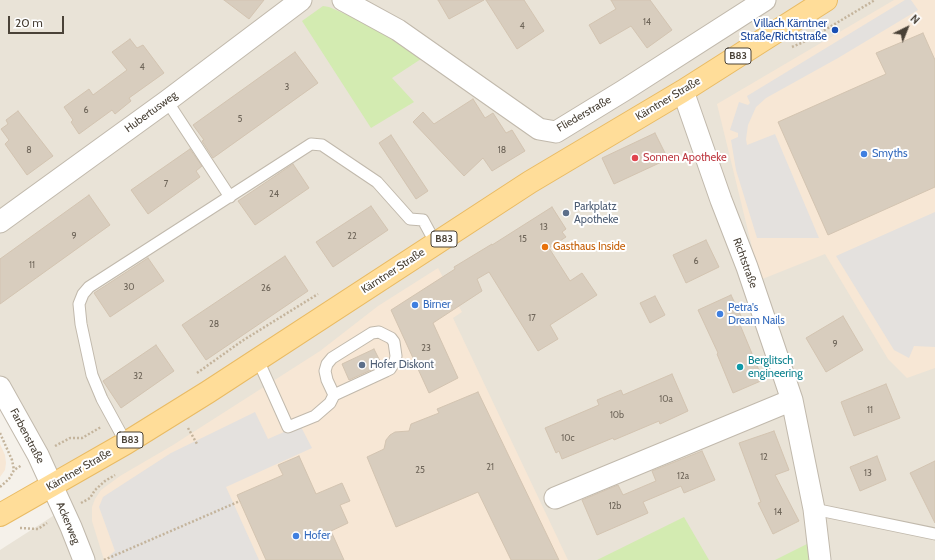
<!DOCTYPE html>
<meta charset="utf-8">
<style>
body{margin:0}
#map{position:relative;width:935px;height:560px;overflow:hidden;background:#f5f1ea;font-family:Cabin,sans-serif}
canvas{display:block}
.north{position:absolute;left:887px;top:8px;width:40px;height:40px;-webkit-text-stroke:3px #fff;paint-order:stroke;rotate:43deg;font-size:11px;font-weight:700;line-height:16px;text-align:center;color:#4a4237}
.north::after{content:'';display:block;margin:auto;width:14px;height:18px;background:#4a4237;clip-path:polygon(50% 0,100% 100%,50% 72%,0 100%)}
.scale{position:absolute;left:8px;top:16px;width:56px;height:18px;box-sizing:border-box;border:2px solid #4a4237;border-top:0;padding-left:5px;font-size:12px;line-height:14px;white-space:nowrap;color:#4a4237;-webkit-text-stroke:3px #fff;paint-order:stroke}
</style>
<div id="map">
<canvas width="935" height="560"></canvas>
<div class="north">N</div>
<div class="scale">20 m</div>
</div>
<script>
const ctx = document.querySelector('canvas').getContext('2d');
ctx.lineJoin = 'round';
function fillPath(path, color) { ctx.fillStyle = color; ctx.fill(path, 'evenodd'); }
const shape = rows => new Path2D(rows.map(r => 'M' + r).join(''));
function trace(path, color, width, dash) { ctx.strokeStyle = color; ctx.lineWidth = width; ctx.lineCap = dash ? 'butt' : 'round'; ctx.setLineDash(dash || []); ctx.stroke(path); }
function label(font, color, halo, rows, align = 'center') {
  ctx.font = font + ' Cabin,sans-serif'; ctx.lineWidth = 4; ctx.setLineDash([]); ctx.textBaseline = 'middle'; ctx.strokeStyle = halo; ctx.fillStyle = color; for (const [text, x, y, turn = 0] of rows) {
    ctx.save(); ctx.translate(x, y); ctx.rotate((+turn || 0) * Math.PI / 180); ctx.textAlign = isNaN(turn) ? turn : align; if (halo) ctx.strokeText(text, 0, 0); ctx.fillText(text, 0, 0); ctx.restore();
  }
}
fillPath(shape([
 [0,0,935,0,935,560,0,560,0,550,67,507,0,410]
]), '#e9e3d7');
fillPath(shape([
 [894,0,935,0,935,368,907,378,888,359,825,254,760,280,717,104],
 [438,268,462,312,453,318,568,560,104,560,92,521,92,507,95,499,101,490,120,476,173,445,320,351,378,306],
 [0,444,5,455,6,463,5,470,0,477]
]), '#f7e7d5');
fillPath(shape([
 [323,6,329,7,357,19,383,33,421,59,392,78,414,102,371,128,302,21],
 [684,517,709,560,597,560],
 [807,544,810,560,775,560]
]), '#d3ebb1');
fillPath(shape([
 [905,0,911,0,918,10,838,58,766,98,756,107,748,125,746,139,747,145,775,134,819,238,757,238,736,170,731,140,738,137,738,133,730,130,739,102,748,105,750,103,747,96],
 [935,212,935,347,914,346,909,358,894,350,836,256],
 [255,412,268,439,300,425,312,448,226,487,259,560,111,560,109,556,115,551,99,507,103,497,171,453]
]), '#e4e1de');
const building = shape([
 [224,0,264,0,249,19,224,0],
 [438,0,484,0,449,19,438,0],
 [486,0,524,0,544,31,517,49,486,0],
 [611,0,650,0,672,30,647,48,631,26,600,44,589,25,616,9,611,0],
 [923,33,935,60,935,187,828,235,778,122,886,74,876,53,923,33],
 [130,39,137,48,143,45,164,73,129,98,131,101,115,114,112,110,79,134,71,122,73,120,64,107,89,89,93,95,127,70,112,52,130,39],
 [295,52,318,83,213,158,202,141,204,140,193,125,295,52],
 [473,99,485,118,493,113,506,133,512,130,525,151,492,171,483,158,464,176,413,122,423,112,434,124,473,99],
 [18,111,53,156,27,175,5,144,9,140,1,129,8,124,6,120,18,111],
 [655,133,668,159,614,184,602,158,655,133],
 [391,135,428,191,416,199,379,143,391,135],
 [190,149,202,166,196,171,200,177,148,214,131,190,190,149],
 [293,164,309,188,255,225,238,201,293,164],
 [89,195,110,225,0,304,0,259,89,195],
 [371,206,388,230,333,267,316,242,371,206],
 [552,207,566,229,562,232,566,237,549,248,570,281,582,273,597,295,550,325,558,339,538,351,489,272,477,279,482,291,433,323,458,378,429,393,391,310,455,269,454,267,492,244,492,245,552,207],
 [706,240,719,267,686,283,673,255,706,240],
 [285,256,308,291,206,360,182,325,285,256],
 [148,258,164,281,110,317,94,293,148,258],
 [731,295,742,318,738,320,763,380,733,393,717,354,718,353,698,310,731,295],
 [655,296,665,315,650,323,640,303,655,296],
 [843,316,863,350,826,372,806,338,843,316],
 [156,345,174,371,121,408,103,381,156,345],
 [374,349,382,365,349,380,342,364,374,349],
 [672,374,688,411,660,424,659,421,614,440,613,438,562,459,559,451,556,453,545,428,599,405,597,400,621,390,623,395,672,374],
 [886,384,900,418,854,436,841,402,886,384],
 [478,392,559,560,511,560,478,492,396,527,367,457,384,449,386,440,390,435,395,432,409,431,411,424,439,413,437,409,478,392],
 [774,431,789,470,775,475,799,521,773,534,758,503,761,502,739,443,774,431],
 [702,451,715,480,684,493,681,486,643,502,648,513,597,535,582,500,618,485,623,495,656,481,652,471,702,451],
 [299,456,316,494,342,483,350,501,340,505,348,523,331,531,344,560,266,560,237,495,283,475,278,465,299,456],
 [877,456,886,480,860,491,850,467,877,456],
 [935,461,935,523,910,473,935,461]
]);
fillPath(building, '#d8cdbe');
trace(building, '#d3c4b1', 1);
const lane = shape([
 [167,101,230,197],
 [258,360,288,427,315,416,330,403,334,395,327,380,325,371,327,364,332,358,372,333,379,332,391,338,394,342,396,356,395,361,390,369,386,371,334,395],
 [126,443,102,399,92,375,81,324,79,304,83,294,89,287,311,144,322,145,377,182,410,219,423,220,436,244],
 [814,509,935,534]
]);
const street = shape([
 [343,0,398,30,539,129,556,132,623,91,765,0],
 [683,91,721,200,747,267,792,400,814,509,820,560],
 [0,222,167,101,301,0],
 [0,387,38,455,71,527,84,560],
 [555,498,792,400]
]);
const primary = shape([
 [0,515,126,443,208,392,530,182,683,91,826,0]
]);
trace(lane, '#c1b9ac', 13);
trace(street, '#c1b9ac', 23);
trace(primary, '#e9bb64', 24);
trace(shape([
 [792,47,808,40,875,0],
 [197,373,242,341,318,294],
 [188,428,197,444],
 [0,433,12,460,14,470],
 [55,446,70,438,82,438,101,427],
 [0,487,9,479,14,470,22,465],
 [81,503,90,498,95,490,105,481,115,475],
 [20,528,38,529,47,523],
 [104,560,240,501]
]), '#c4b49c', 2.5, [2, 2]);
trace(lane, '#fff', 11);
trace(street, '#fff', 21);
trace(primary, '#fd9', 22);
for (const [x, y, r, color] of [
 [835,30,4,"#1a4fb4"],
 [864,154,4,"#3f7fe0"],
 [635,158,4,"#e0444e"],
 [566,213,4,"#5c6f8a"],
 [545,247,4,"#e8710a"],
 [415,305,4,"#3f7fe0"],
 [720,314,4,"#3f7fe0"],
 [362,365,4,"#5c6f8a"],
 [740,367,4,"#0f9aa8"],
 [296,536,4,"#3f7fe0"]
]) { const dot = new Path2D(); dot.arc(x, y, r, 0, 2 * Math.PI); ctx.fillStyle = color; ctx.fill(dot); trace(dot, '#fff', 1.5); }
label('9px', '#6e6559', null, [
 ["14",647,22],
 ["4",522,26],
 ["4",142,67],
 ["3",287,87],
 ["6",86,110],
 ["5",240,119],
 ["8",29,150],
 ["18",502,150],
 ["7",166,184],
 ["24",274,194],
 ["13",544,227],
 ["9",74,236],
 ["22",352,236],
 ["15",523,239],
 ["6",696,261],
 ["11",32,265],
 ["30",129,287],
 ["26",266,288],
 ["17",532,318],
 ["28",214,324],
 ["9",835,344],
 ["23",426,348],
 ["32",138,376],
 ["10a",666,399],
 ["11",870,410],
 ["10b",617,415],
 ["10c",568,438],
 ["12",764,457],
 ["21",490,467],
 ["25",420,470],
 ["13",868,473],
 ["12a",683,476],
 ["12b",615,506],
 ["14",778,512]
]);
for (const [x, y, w] of [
 [738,56,26],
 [444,239,26],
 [130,440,26]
]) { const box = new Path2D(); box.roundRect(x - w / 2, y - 8, w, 16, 3); ctx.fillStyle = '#fff'; ctx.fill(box); trace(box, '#4a4237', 1); }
label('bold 10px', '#4a4237', null, [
 ["B83",738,56],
 ["B83",444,239],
 ["B83",130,440]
]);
label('11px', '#164399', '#fff', [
 ["Villach Kärntner",827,24],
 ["Straße/Richtstraße",827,37]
], 'right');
label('11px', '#4a4237', '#fff', [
 ["Kärntner Straße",668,99,-31],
 ["Hubertusweg",151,112,-36],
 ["Fliederstraße",584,114,-30],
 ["Richtstraße",745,263,70],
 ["Kärntner Straße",393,271,-33],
 ["Farbenstraße",27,436,62],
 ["Kärntner Straße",79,470,-30],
 ["Ackerweg",68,523,67]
]);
label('11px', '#366cbe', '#fff', [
 ["Smyths",872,154],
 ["Birner",423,305],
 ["Petra's",728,308],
 ["Dream Nails",728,321],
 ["Hofer",304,536]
], 'left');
label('11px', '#be3a42', '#fff', [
 ["Sonnen Apotheke",643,158]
], 'left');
label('11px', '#4e5e75', '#fff', [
 ["Parkplatz",574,207],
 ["Apotheke",574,220],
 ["Hofer Diskont",370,365]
], 'left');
label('11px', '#c56008', '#fff', [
 ["Gasthaus Inside",553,247]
], 'left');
label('11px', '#0d838f', '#fff', [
 ["Berglitsch",748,361],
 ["engineering",748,374]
], 'left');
</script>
